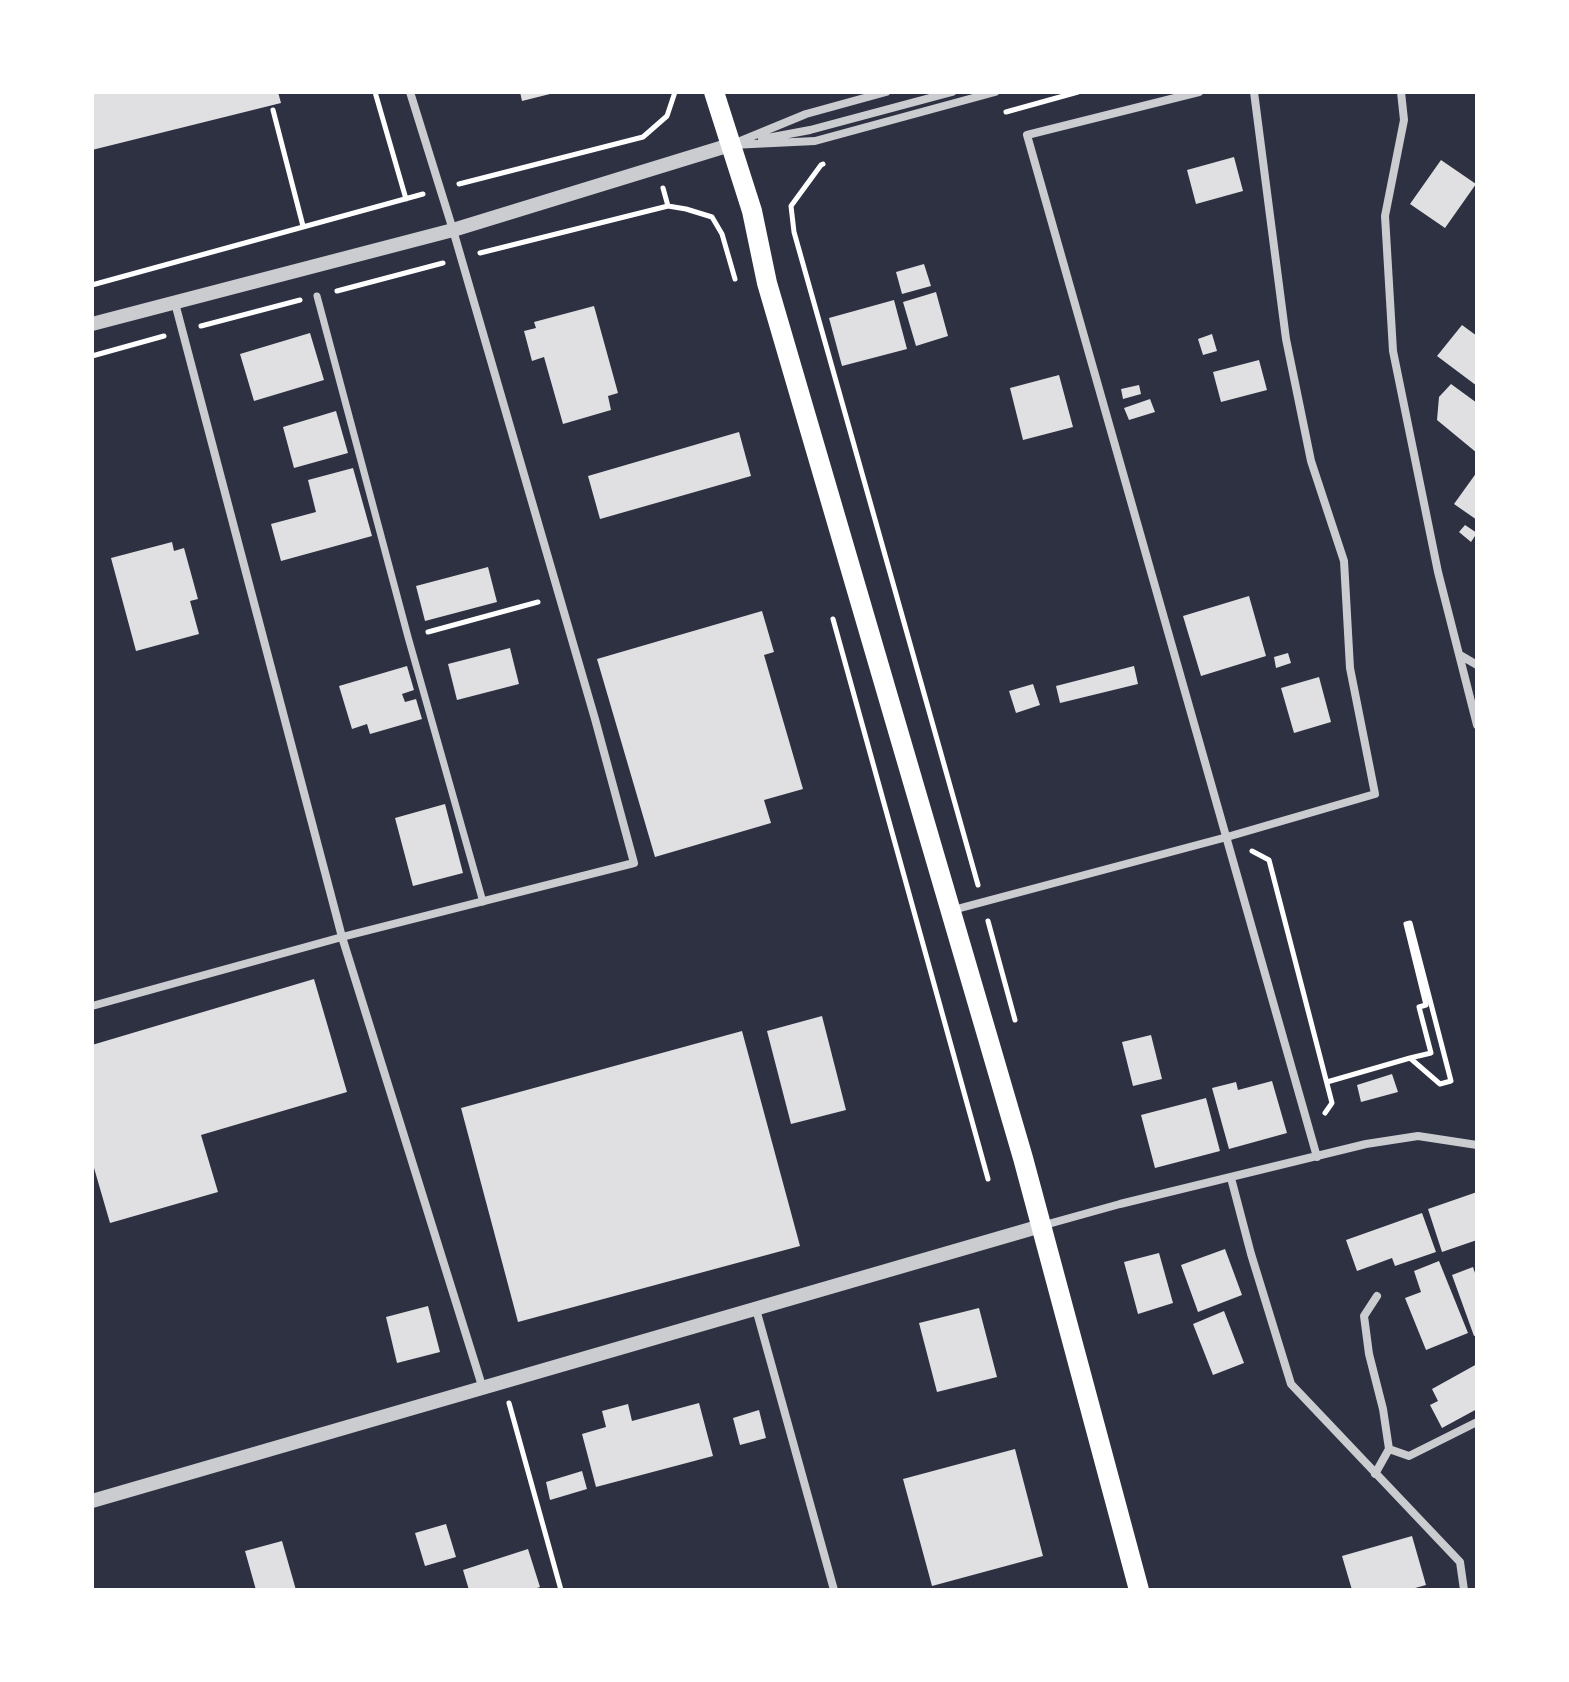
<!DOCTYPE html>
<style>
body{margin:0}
#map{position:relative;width:1569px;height:1682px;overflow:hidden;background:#2d3142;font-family:Karla,sans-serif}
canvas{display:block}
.frame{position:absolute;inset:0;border:94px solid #fff;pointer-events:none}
</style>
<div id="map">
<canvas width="1569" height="1682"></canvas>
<div class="frame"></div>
</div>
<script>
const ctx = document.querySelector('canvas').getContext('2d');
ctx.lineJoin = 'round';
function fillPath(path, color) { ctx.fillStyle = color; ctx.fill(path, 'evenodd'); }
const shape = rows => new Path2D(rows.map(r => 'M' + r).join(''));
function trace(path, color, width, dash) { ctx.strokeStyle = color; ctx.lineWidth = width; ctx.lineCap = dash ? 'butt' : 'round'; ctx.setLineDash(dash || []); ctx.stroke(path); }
fillPath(shape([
 [92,92,278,92,281,103,92,150],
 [520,92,553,92,554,93,522,101],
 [1234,157,1243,191,1196,204,1187,170],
 [1441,160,1476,184,1445,228,1410,204],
 [924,264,931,286,902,294,896,272],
 [936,292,948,336,916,346,903,302],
 [894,300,907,349,842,366,829,318],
 [594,306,618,393,608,396,611,410,563,424,544,357,532,361,524,331,536,328,534,322],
 [1462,325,1477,336,1477,386,1437,356],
 [310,333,324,380,254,401,240,354],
 [1212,334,1217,351,1203,355,1198,339],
 [1259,360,1267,390,1221,402,1213,372],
 [1059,375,1073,427,1023,440,1010,388],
 [1451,384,1477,403,1477,453,1437,420,1439,397],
 [1139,385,1141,394,1123,399,1121,389],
 [1150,399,1155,412,1129,420,1124,408],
 [336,411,348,453,294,468,283,427],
 [739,432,751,476,600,519,588,476],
 [353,468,372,536,281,561,271,524,316,512,308,480],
 [1477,472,1477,520,1454,504],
 [1465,525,1477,533,1471,542,1459,532],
 [172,542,174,551,184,548,198,599,190,601,199,634,136,651,111,558],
 [488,567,497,602,425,621,416,586],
 [1249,596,1266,656,1201,676,1183,616],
 [762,611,774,652,764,655,803,789,764,800,771,823,655,857,597,659],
 [510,648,519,684,457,700,448,664],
 [1288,653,1291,663,1276,668,1274,657],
 [407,666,414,690,402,694,405,702,416,699,422,719,370,734,367,724,352,729,339,686],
 [1134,666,1138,684,1060,703,1056,686],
 [1319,677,1331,722,1294,733,1281,688],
 [1033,684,1040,705,1016,713,1009,691],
 [445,804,463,873,413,886,395,818],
 [314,979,347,1092,201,1135,218,1192,110,1223,92,1161,92,1045],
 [822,1016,846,1110,791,1124,767,1031],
 [742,1031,800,1246,518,1322,461,1108],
 [1151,1035,1162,1079,1133,1086,1122,1042],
 [1392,1074,1398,1092,1361,1102,1357,1085],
 [1272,1081,1287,1133,1229,1149,1212,1088,1236,1082,1238,1090],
 [1206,1098,1220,1151,1155,1168,1141,1115],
 [1477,1192,1477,1240,1442,1252,1428,1209],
 [1422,1213,1436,1252,1395,1266,1392,1258,1357,1271,1346,1240],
 [1225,1249,1242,1295,1198,1312,1181,1265],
 [1159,1253,1173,1303,1138,1314,1124,1262],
 [1439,1261,1468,1333,1426,1350,1405,1298,1421,1292,1414,1271],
 [1473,1267,1477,1279,1477,1335,1474,1336,1452,1275],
 [428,1306,440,1352,397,1363,386,1317],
 [979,1308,997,1377,937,1392,919,1323],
 [1224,1311,1244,1363,1213,1375,1193,1324],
 [1477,1364,1477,1409,1442,1428,1430,1405,1438,1401,1432,1389],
 [699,1403,713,1456,596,1487,582,1434,606,1427,602,1411,628,1404,632,1421],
 [759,1410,766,1438,740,1445,733,1418],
 [1015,1449,1043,1556,932,1586,903,1479],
 [582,1471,587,1489,550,1500,546,1482],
 [446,1524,456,1557,425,1566,415,1533],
 [1412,1536,1426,1585,1408,1590,1352,1590,1342,1556],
 [282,1541,296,1590,256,1590,245,1551],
 [528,1549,540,1587,531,1590,469,1590,463,1570]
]), '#e0e0e3');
trace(shape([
 [375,92,406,199],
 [273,110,303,226],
 [1006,112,1078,92],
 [823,164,821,165,791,206,794,232,978,885],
 [459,184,643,137,667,116,675,92],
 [663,188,668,206],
 [480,253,668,206,686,209,712,217,722,234,735,279],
 [92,285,423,194],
 [337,291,443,263],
 [201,326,300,300],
 [92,356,164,336],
 [833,619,988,1179],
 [428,632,538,602],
 [1252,851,1269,860,1332,1103,1325,1113],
 [988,921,1015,1020],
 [1327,1082,1410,1058,1440,1084,1451,1081,1410,923,1406,924,1426,1005,1419,1007,1431,1053,1410,1058],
 [509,1403,561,1590]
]), '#fff', 5);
trace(shape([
 [317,296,408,637,483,902]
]), '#caccd0', 7);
trace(shape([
 [1199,92,1027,135,1317,1157],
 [1401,92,1404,120,1385,216,1393,351,1438,572,1477,725],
 [762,139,810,130,952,92],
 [738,142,806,114,886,92],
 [731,145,815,141,995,92],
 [175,303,342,937,483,1389],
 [1460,655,1477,665],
 [953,910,1227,837,1375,794,1350,668,1344,561,1311,461,1286,339,1254,92],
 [92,1006,342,937,634,863,595,719,453,230,410,92],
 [1231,1178,1251,1254,1291,1384,1460,1562,1464,1590],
 [1041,1226,1120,1204,1366,1144,1418,1136,1477,1145],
 [756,1309,834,1590],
 [1389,1449,1409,1456,1477,1422],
 [1375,1474,1389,1449,1383,1409,1369,1354,1364,1316,1377,1296]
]), '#caccd0', 8);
trace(shape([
 [92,324,453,230,730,145],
 [92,1501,1041,1226]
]), '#caccd0', 14);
trace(shape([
 [714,92,752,211,767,283,1023,1158,1139,1590]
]), '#fff', 20);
</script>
